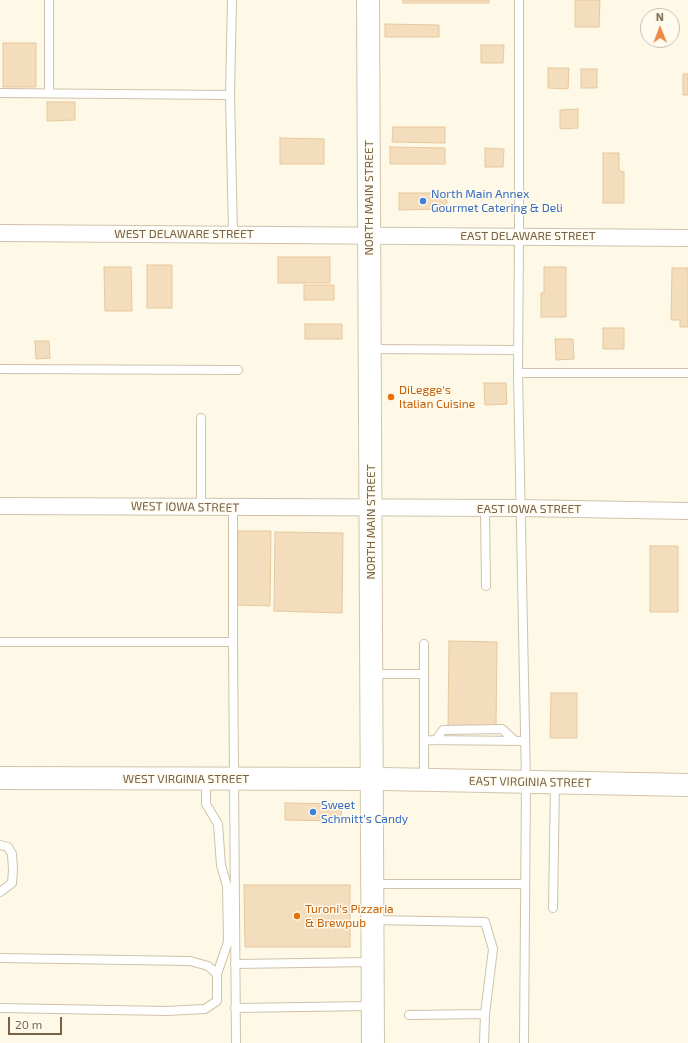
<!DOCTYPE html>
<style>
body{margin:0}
#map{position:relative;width:688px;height:1043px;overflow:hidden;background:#fdf9e6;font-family:"Exo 2",sans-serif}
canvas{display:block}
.north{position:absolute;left:640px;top:8px;width:40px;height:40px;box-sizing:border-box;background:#fffbee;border:1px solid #c9beac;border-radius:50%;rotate:359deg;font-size:11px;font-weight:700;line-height:16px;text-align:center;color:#786349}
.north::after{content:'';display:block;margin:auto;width:14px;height:18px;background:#eb8a47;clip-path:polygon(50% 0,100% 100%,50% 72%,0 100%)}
.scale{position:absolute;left:8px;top:1017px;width:54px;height:18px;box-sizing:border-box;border:2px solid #786349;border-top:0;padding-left:5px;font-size:12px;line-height:14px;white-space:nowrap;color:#786349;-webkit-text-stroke:3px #fffbee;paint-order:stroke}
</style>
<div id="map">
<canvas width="688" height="1043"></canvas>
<div class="north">N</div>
<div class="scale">20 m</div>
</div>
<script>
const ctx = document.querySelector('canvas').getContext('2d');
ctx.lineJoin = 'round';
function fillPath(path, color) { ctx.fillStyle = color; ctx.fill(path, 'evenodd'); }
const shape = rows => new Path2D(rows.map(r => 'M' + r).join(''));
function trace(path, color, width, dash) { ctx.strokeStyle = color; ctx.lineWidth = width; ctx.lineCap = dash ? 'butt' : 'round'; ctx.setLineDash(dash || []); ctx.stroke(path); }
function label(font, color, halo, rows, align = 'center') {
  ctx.font = font + ' "Exo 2",sans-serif'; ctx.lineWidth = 3; ctx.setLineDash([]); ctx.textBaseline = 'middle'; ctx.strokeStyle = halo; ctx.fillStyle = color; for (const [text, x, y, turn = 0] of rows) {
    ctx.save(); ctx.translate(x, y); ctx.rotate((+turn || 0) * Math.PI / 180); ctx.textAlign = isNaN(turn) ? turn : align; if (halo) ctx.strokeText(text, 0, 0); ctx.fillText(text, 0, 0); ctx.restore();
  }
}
const building = shape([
 [403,0,489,0,489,3,403,3,403,0],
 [575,0,600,0,599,27,575,27,575,0],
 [385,24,439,25,439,37,385,37,385,24],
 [3,43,36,43,36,87,3,87,3,43],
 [481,45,504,45,503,63,481,63,481,45],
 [548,68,569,68,568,89,548,88,548,68],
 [581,69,597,69,597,88,581,88,581,69],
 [683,74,688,74,688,95,683,95,683,74],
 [47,102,75,102,75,120,47,121,47,102],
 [578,109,578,128,560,129,560,110,578,109],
 [393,127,445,127,445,143,392,142,393,127],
 [280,138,324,139,324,164,280,164,280,138],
 [390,147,445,148,445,164,390,164,390,147],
 [485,148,504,149,503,167,485,167,485,148],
 [603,153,619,153,619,171,624,172,624,203,603,203,603,153],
 [399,193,447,193,447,209,399,210,399,193],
 [278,257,330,257,330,283,278,283,278,257],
 [147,265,172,265,172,308,147,308,147,265],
 [104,267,131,267,132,311,105,311,104,267],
 [544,267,566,267,566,317,541,317,541,293,544,293,544,267],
 [672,268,688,268,688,327,680,327,680,320,671,320,672,268],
 [304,285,334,285,334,300,304,300,304,285],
 [305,324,342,324,342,339,305,339,305,324],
 [603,328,624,328,624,349,603,349,603,328],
 [555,339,573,339,574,359,556,360,555,339],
 [35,341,49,341,50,358,36,359,35,341],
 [484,383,506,383,507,404,485,405,484,383],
 [238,531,271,531,270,606,237,605,238,531],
 [275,532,343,533,342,613,274,611,275,532],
 [650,546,678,546,678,612,650,612,650,546],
 [449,641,497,642,496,727,448,727,449,641],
 [551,693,577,693,577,738,550,738,551,693],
 [285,803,342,804,341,821,285,820,285,803],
 [244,885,350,885,350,947,245,947,244,885]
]);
fillPath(building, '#f4ddbd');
trace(building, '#e7c79c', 1);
const lane = shape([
 [49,0,49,92],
 [519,0,519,236,518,373,526,782,524,1043],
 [0,93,230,95,232,0],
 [230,95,233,235],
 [370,349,518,350],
 [0,369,238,370],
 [518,373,688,373],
 [201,418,201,507],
 [485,508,486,586],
 [0,642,233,642,233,508],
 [233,642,236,1043],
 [372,674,424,674],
 [424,740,525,741],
 [436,740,443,730,502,729,515,741],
 [424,779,424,644],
 [206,780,206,804,218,824,221,865,227,886,228,942,217,974],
 [0,845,8,847,12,854,13,870,12,883,0,892],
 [372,884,525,884],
 [553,908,555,783],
 [373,920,485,922,493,949,485,1014,484,1043],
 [0,958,190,961,208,966,217,974,217,1001,205,1009,167,1011,0,1008],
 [235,964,372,962],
 [235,1008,371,1006],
 [409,1015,485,1014]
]);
const street = shape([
 [0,233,688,238],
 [0,506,519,508,688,511]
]);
const secondary = shape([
 [368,0,373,1043],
 [0,778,384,779,688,785]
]);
trace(lane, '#d0c2ab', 10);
trace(street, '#d0c2ab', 18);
trace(secondary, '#d3c4a9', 24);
trace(lane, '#fff', 8);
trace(street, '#fff', 16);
trace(secondary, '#fff', 22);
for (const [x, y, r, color] of [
 [423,201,4,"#3f7fe0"],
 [391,397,4,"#e8710a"],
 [313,812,4,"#3f7fe0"],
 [297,916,4,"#e8710a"]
]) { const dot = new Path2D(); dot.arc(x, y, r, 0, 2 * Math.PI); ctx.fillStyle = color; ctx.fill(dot); trace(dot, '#fffbee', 1.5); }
label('12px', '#366cbe', '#fffbee', [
 ["North Main Annex",431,194],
 ["Gourmet Catering & Deli",431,208],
 ["Sweet",321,805],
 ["Schmitt's Candy",321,819]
], 'left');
label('12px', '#786349', '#fffbee', [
 ["NORTH MAIN STREET",369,198,-90],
 ["WEST DELAWARE STREET",184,234],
 ["EAST DELAWARE STREET",528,236],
 ["WEST IOWA STREET",185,507,1],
 ["EAST IOWA STREET",529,509],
 ["NORTH MAIN STREET",371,522,-90],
 ["WEST VIRGINIA STREET",186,779],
 ["EAST VIRGINIA STREET",530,782,1]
]);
label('12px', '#c56008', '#fffbee', [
 ["DiLegge's",399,390],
 ["Italian Cuisine",399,404],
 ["Turoni's Pizzaria",305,909],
 ["& Brewpub",305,923]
], 'left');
</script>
